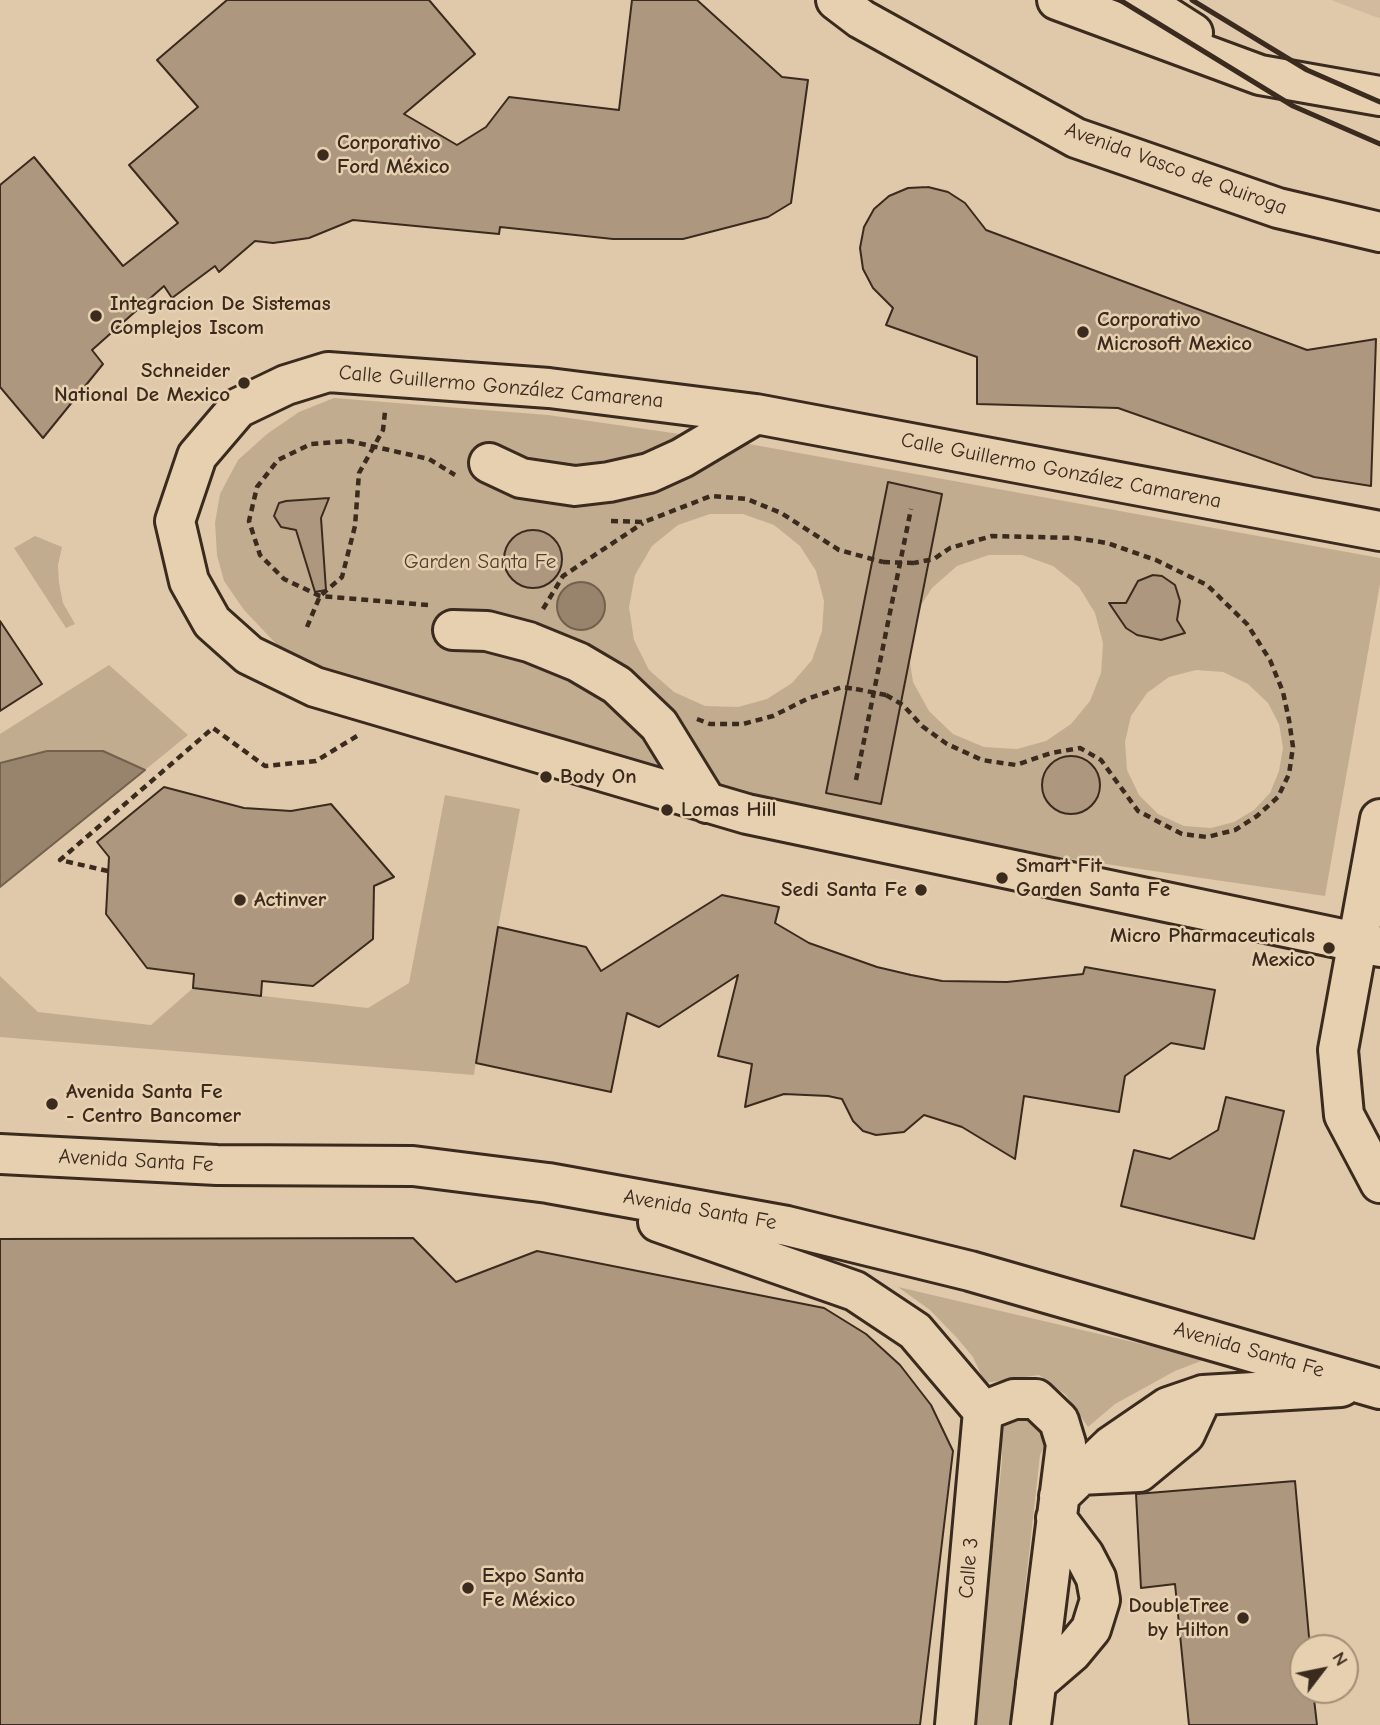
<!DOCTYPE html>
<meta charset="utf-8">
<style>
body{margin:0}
#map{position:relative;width:1380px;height:1725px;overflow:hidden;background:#e0c9aa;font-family:"Comic Neue",sans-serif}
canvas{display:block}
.north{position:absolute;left:1289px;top:1634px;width:70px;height:70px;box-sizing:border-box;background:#e7d0b0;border:2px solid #a28e76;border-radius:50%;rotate:58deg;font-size:19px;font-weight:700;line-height:28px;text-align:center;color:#3b2a1e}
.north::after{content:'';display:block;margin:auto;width:24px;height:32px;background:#3b2a1e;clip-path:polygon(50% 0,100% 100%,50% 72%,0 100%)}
</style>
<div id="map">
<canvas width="1380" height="1725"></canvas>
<div class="north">N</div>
</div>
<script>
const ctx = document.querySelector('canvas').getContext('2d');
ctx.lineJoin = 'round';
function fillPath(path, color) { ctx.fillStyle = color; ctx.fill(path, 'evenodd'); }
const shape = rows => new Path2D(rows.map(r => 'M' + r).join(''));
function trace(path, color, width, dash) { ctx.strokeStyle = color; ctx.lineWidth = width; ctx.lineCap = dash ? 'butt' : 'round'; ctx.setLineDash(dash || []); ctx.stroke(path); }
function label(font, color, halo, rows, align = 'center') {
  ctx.font = font + ' "Comic Neue",sans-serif'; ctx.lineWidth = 5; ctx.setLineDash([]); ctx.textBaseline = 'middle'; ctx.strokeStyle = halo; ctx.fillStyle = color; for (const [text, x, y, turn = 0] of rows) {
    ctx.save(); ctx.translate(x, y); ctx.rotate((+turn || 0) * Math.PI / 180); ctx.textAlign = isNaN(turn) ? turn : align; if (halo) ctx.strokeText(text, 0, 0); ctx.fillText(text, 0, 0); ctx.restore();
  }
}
fillPath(shape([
 [1331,0,1380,0,1380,18,1373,16]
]), '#d1ba9d');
fillPath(shape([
 [334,398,548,415,749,444,1380,558,1380,584,1325,896,1037,854,720,787,323,676,283,651,244,610,224,581,217,555,215,523,220,494,238,460,267,434,299,412],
 [710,514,743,514,774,525,800,546,816,571,824,601,822,631,812,660,792,683,767,699,738,707,705,706,674,692,649,670,634,640,629,607,635,575,652,546,678,525],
 [989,555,1022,555,1053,566,1079,587,1095,613,1103,643,1101,673,1090,701,1071,724,1046,741,1017,749,984,747,953,734,929,711,913,682,908,649,914,616,932,588,957,566],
 [1196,670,1223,672,1248,684,1268,703,1279,724,1283,748,1279,771,1270,793,1254,810,1234,822,1211,828,1184,826,1158,814,1139,795,1127,770,1125,742,1131,716,1147,693,1169,677],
 [35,536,62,547,58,565,59,583,63,603,75,624,66,628,14,548],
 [109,665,188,735,145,770,103,751,47,751,0,763,0,734],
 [445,795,520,809,485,998,474,1075,0,1037,0,976,38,1012,151,1025,193,988,368,1008,409,983],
 [898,1287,1206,1359,1175,1371,1115,1404,1088,1427,1066,1395,1039,1375,985,1383,973,1357,957,1338,930,1310],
 [1020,1405,1053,1429,1040,1455,1010,1725,974,1725,1002,1461,1002,1430,1010,1411]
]), '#c2ac90');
const water = shape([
 '557 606a24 24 0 1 1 48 0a24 24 0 1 1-48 0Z',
 [47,751,103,751,145,770,0,887,0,763,47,751]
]);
fillPath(water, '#98846d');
trace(water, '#73604d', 2);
const building = shape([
 [227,0,429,0,475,54,404,114,457,145,486,127,509,97,619,110,632,0,697,0,782,77,808,80,791,203,768,217,683,239,613,239,500,227,499,234,353,220,309,238,273,243,255,241,219,272,215,266,172,298,164,286,92,350,103,364,43,438,0,387,0,185,34,157,123,266,178,223,129,165,198,107,157,60,227,0],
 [928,187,948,192,965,203,986,230,1307,350,1376,339,1371,486,1314,477,1118,408,977,404,977,357,886,325,893,308,873,288,863,269,860,248,864,227,874,209,889,196,908,188,928,187],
 [888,482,942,494,881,804,826,793,888,482],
 [329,498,321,518,326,590,315,592,296,530,281,527,274,516,279,503,286,501,329,498],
 '504 559a29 29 0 1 1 58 0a29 29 0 1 1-58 0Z',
 [1153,575,1162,576,1175,585,1180,601,1177,620,1185,633,1161,640,1137,635,1126,628,1109,603,1126,603,1138,581,1153,575],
 [0,621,42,684,0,711,0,621],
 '1042 785a29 29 0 1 1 58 0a29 29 0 1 1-58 0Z',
 [164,787,244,808,291,811,331,804,394,877,374,886,373,939,313,986,262,981,261,996,193,988,194,974,147,968,106,914,109,857,97,842,164,787],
 [722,895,779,907,775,923,809,943,877,967,911,975,942,981,1007,982,1083,974,1085,967,1215,990,1204,1049,1171,1043,1125,1076,1119,1112,1024,1096,1015,1159,962,1127,924,1115,904,1132,876,1135,863,1131,853,1121,842,1099,828,1096,784,1094,745,1107,752,1064,718,1056,738,975,659,1027,627,1013,611,1092,476,1063,498,927,586,947,601,971,722,895],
 [1226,1097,1284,1111,1254,1239,1121,1206,1134,1150,1170,1159,1218,1130,1226,1097],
 [413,1238,456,1282,537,1251,824,1308,866,1334,900,1365,931,1405,953,1451,920,1725,0,1725,0,1239,413,1238],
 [1295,1481,1310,1648,1303,1648,1303,1690,1313,1690,1317,1725,1189,1725,1175,1584,1141,1588,1136,1494,1295,1481]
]);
fillPath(building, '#ad987f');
trace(building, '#3b2a1e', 2);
const minor = shape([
 [489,463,521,478,575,486,609,482,649,473,682,458,756,414],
 [1380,531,756,414,549,388,328,372,286,385,238,408,197,456,175,521,189,581,212,622,249,655,315,687,747,814,1380,947],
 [453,630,487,631,529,642,578,662,617,685,659,725,707,803],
 [1380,819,1338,1050,1344,1115,1380,1183],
 [0,1154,217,1165,413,1166,548,1183,787,1226,970,1271,1380,1389],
 [658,1222,855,1291,915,1331,983,1411],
 [983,1411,1014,1399,1036,1399,1059,1421,1066,1444,1031,1725],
 [1080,1475,1139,1472,1185,1434,1203,1395],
 [1059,1496,1111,1446,1168,1407,1203,1395,1341,1387],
 [1036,1683,1072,1652,1091,1629,1100,1600,1096,1578,1084,1555,1056,1518],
 [955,1725,983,1411]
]);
const major = shape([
 [836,0,861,19,1076,138,1278,208,1380,232],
 [1057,0,1260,75,1380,96],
 [1141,0,1193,33]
]);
trace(minor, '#3b2a1e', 44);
trace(major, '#3b2a1e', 44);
trace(shape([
 [611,521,644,522,711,496,747,499,781,513,839,550,883,562],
 [428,605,320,596,284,579,260,555,249,521,257,487,278,460,311,444,349,441,429,459,455,475],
 [543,609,563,576,643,523],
 [307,627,320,596,342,577,355,526,359,473,383,430,385,412],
 [886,695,903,705,922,726,947,744,982,760,1016,765,1051,753,1080,748,1101,760,1138,811,1182,834,1207,837,1235,830,1257,816,1278,797,1289,774,1293,747,1289,720,1283,692,1270,660,1247,624,1207,585,1156,560,1107,543,1075,538,992,536,950,548,934,559,914,563],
 [697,719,710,724,743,724,773,716,807,699,842,687,856,689],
 [856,780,911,509],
 [108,871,60,860,213,728,265,766,316,761,357,736]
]), '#3b2a1e', 4.5, [7, 5]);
trace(minor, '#e7d0b0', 38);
trace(major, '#e7d0b0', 38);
trace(shape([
 [1120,0,1293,106,1380,144],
 [1192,0,1307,70,1380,102]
]), '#3b2a1e', 5);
trace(shape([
 [883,562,914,563],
 [856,689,886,695]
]), '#3b2a1e', 4.5, [7, 5]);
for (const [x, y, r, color] of [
 [323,155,7,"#3b2a1e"],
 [96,316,7,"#3b2a1e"],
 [1083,332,7,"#3b2a1e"],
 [244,383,7,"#3b2a1e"],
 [546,777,7,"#3b2a1e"],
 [667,810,7,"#3b2a1e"],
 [1002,878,7,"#3b2a1e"],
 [921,890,7,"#3b2a1e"],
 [240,900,7,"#3b2a1e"],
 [1329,948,7,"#3b2a1e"],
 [52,1104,7,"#3b2a1e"],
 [468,1588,7,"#3b2a1e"],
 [1243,1618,7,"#3b2a1e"]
]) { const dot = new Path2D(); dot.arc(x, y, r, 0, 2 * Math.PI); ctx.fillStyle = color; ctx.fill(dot); trace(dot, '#e7d0b0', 2.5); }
label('bold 21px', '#3b2a1e', '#e7d0b0', [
 ["Corporativo",337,143],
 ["Ford México",337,167],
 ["Integracion De Sistemas",110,304],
 ["Complejos Iscom",110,328],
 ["Corporativo",1097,320],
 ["Microsoft Mexico",1097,344],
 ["Schneider",230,371,"right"],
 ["National De Mexico",230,395,"right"],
 ["Body On",560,777],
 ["Lomas Hill",681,810],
 ["Smart Fit",1016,866],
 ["Garden Santa Fe",1016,890],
 ["Sedi Santa Fe",907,890,"right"],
 ["Actinver",254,900],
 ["Micro Pharmaceuticals",1315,936,"right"],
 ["Mexico",1315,960,"right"],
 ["Avenida Santa Fe",66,1092],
 ["- Centro Bancomer",66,1116],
 ["Expo Santa",482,1576],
 ["Fe México",482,1600],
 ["DoubleTree",1229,1606,"right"],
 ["by Hilton",1229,1630,"right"]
], 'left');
label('21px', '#3b2a1e', '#e7d0b0', [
 ["Avenida Vasco de Quiroga",1176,169,20],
 ["Calle Guillermo González Camarena",501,387,5],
 ["Calle Guillermo González Camarena",1061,471,11],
 ["Avenida Santa Fe",136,1161,3],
 ["Avenida Santa Fe",700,1210,10],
 ["Avenida Santa Fe",1249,1350,16],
 ["Calle 3",969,1568,-85]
]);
label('21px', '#4f3e2f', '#e7d0b0', [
 ["Garden Santa Fe",480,562]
]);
</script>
